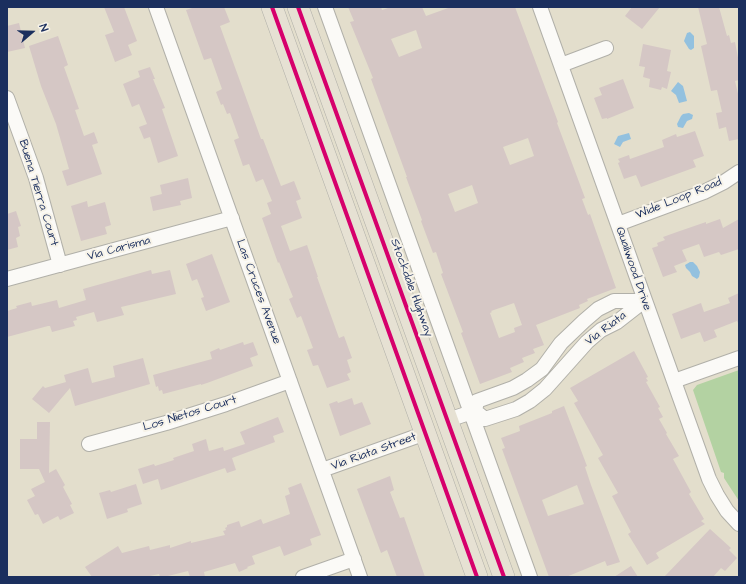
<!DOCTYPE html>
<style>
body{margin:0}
#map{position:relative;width:746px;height:584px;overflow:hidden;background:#e3decc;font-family:"Architects Daughter",sans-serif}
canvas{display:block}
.frame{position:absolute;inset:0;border:8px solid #1b2f5e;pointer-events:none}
.north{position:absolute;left:12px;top:12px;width:40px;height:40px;-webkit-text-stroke:3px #f7f3e8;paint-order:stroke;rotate:70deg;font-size:11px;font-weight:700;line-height:16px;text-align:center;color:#1b2f5e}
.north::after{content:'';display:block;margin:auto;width:14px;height:18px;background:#1b2f5e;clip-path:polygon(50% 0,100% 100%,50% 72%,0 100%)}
</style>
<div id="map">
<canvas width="746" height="584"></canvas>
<div class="frame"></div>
<div class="north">N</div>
</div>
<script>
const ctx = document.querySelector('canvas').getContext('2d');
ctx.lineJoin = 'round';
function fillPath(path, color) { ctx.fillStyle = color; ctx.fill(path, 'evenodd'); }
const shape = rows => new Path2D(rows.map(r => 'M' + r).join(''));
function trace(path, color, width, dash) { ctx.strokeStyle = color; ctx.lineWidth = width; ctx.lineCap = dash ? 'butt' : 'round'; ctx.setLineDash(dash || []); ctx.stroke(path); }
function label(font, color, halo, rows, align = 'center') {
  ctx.font = font + ' "Architects Daughter",sans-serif'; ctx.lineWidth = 4; ctx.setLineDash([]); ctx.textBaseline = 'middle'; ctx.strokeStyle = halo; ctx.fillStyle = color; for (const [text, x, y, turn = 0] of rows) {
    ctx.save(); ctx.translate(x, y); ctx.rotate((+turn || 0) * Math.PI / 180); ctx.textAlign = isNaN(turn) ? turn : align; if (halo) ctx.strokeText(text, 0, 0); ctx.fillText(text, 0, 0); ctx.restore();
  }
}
fillPath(shape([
 [739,370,739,501,724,478,724,473,721,472,693,390,697,385]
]), '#b3d2a2');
fillPath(shape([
 [690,32,694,36,694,48,691,50,689,49,684,41,687,33],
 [678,82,683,86,687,101,679,103,676,95,671,91],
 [689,113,693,115,692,119,687,121,683,128,678,127,677,124,681,116,683,114],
 [629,133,631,139,623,142,620,147,614,144,618,136],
 [690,262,693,262,697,266,700,272,699,277,697,279,692,276,690,272,686,268,685,265]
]), '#93c1df');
fillPath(shape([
 [104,7,124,7,137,41,128,45,132,55,115,62,105,35,114,32],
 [195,7,224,7,230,22,220,26,261,139,263,139,281,186,294,181,301,199,296,201,302,218,281,226,290,251,307,245,318,277,317,277,339,338,344,336,352,358,347,360,351,372,347,374,350,380,327,388,318,365,313,366,307,350,313,348,301,316,297,318,289,299,293,297,279,262,278,263,262,218,271,214,267,203,272,201,263,179,256,182,249,164,243,166,234,140,239,138,230,113,227,114,223,104,221,105,216,92,222,89,211,58,204,60,186,10],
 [348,7,381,7,382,10,391,7,422,7,426,16,451,7,515,7,558,122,557,123,585,198,582,199,588,215,590,214,616,288,587,299,588,301,579,305,580,308,536,325,544,345,533,349,535,353,522,358,524,362,510,368,512,372,480,384,461,333,463,332,441,274,443,273,436,252,433,253,421,221,422,220,406,177,407,177,371,79,373,78,350,22,354,21],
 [416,30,422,48,399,57,391,39],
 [528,138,534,156,510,165,503,147],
 [472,185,478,203,455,212,448,194],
 [514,303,522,325,514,328,515,332,499,338,490,313,492,312,491,311],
 [632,7,660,7,642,29,625,16],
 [698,7,719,7,727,36,729,35,731,43,735,42,739,63,739,80,735,81,739,98,739,139,729,141,726,127,719,129,716,113,722,112,717,90,711,91,701,46,707,44],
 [19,23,25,48,7,52,7,26],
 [58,36,68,65,64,67,79,109,75,110,84,136,94,132,98,143,92,145,102,174,67,186,62,171,69,169,56,124,41,86,29,46],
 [643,44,671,50,667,71,671,72,667,89,662,87,661,90,649,87,650,79,643,77,645,67,639,66],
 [150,67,155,79,153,79,165,108,162,109,178,156,158,163,150,137,144,139,139,127,147,124,139,104,132,107,123,84,140,77,138,71],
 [623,79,634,108,607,119,607,118,602,119,594,98,602,95,599,88],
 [695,131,704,156,693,160,696,167,641,187,636,175,624,179,618,163,620,162,618,159,629,155,630,159,664,147,662,140,676,134,677,137],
 [188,178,192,198,180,201,181,205,153,211,150,197,162,194,160,185],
 [87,201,88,207,105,202,111,225,105,227,107,234,81,241,71,206],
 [16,211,21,226,18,227,20,236,16,238,18,247,7,250,7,214],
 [720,219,723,228,739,219,739,249,721,255,719,252,704,257,699,244,682,250,687,261,674,266,677,272,663,277,652,248,658,246,657,243,665,240,663,237,677,232,706,222,706,224],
 [212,254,230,302,206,311,201,298,204,297,197,279,192,281,186,264],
 [151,270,152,274,170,270,176,294,121,307,124,315,97,322,94,312,76,317,77,320,73,321,75,326,52,332,50,326,48,326,7,337,7,311,17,308,16,306,31,302,32,306,57,300,59,308,86,300,83,289],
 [739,293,739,325,737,321,714,330,717,337,704,342,700,332,681,339,672,314,701,303,704,312,730,303,728,298],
 [243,342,244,345,253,342,258,355,250,358,253,366,207,383,201,385,201,384,163,394,162,390,159,391,158,386,156,387,153,375,212,359,210,352,219,348,220,350],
 [634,351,648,377,646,378,648,381,646,382,660,407,658,408,663,417,659,419,667,433,666,434,679,456,673,459,691,492,689,494,704,519,701,521,705,524,656,553,659,558,647,565,628,534,631,532,612,496,618,493,598,458,603,455,574,403,578,401,570,388],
 [143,358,150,384,75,406,70,388,49,413,32,399,43,386,45,388,66,382,64,375,88,368,92,383,115,377,113,366],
 [352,398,354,405,362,402,371,424,340,436,329,404,337,401,338,403],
 [564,406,587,466,585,467,591,485,620,562,607,566,605,561,566,577,549,577,502,449,505,448,501,438,520,431,519,426,552,413,552,411],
 [577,485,584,504,548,516,542,500],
 [278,417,284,432,273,436,275,442,232,458,236,470,227,473,225,468,161,490,158,479,143,484,138,469,154,464,155,466,174,460,173,458,194,451,192,444,206,439,209,451,223,447,224,451,245,444,240,432],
 [37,422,50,422,49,473,56,469,65,485,63,487,72,504,70,505,74,513,60,520,58,516,43,524,38,514,35,515,27,500,35,496,31,489,45,482,39,469,20,469,20,439,37,439],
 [390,476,394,490,390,492,400,518,404,517,425,577,397,577,387,550,381,553,357,489],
 [301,483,321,535,310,539,312,545,284,556,280,546,252,556,255,564,247,567,248,568,239,572,235,563,204,572,205,577,190,577,188,571,164,577,160,577,159,574,145,577,92,577,85,567,118,546,122,553,149,546,150,550,170,545,170,548,191,541,191,543,225,535,223,531,226,530,225,528,227,527,227,525,239,521,241,527,261,519,263,524,290,514,285,496,290,494,288,488],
 [136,484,142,504,127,509,128,512,107,519,99,493,110,490,111,492],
 [710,529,731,548,729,550,737,558,725,571,721,568,713,577,664,577],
 [631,566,638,577,614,577]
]), '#d5c7c5');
const minor = shape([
 [156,7,360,577],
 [325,7,530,577],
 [540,7,709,479,717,495,727,511,739,524],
 [561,65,606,48],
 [7,98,36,178,60,265],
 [618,224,704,192,724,182,739,172],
 [7,279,232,218],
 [674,381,739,358],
 [475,411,485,419,516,409,530,401,545,389,587,342,601,330,617,322,644,301],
 [475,411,477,401,513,388,527,380,542,369,561,343,584,321,598,309,614,301,644,301],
 [448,420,475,411],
 [89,444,166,423,226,404,290,381],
 [322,470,426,433],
 [303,577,354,559]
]);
const primary = shape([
 [272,7,477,577],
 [298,7,504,577]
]);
trace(minor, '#b1b0a9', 16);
trace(primary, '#b1b0a9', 22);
trace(minor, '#fbfaf7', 14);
trace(primary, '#e6e1d3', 21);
trace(shape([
 [272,7,477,577],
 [298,7,504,577]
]), '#d6006c', 4);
label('12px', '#1b2f5e', '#f7f3e8', [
 ["Buena Tierra Court",38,193,73],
 ["Wide Loop Road",679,199,-22],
 ["Via Carisma",119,249,-15],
 ["Quailwood Drive",633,269,71],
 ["Stockdale Highway",411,288,70],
 ["Las Cruces Avenue",258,292,70],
 ["Via Riata",606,329,-37],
 ["Los Nietos Court",190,414,-17],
 ["Via Riata Street",374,452,-20]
]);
</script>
